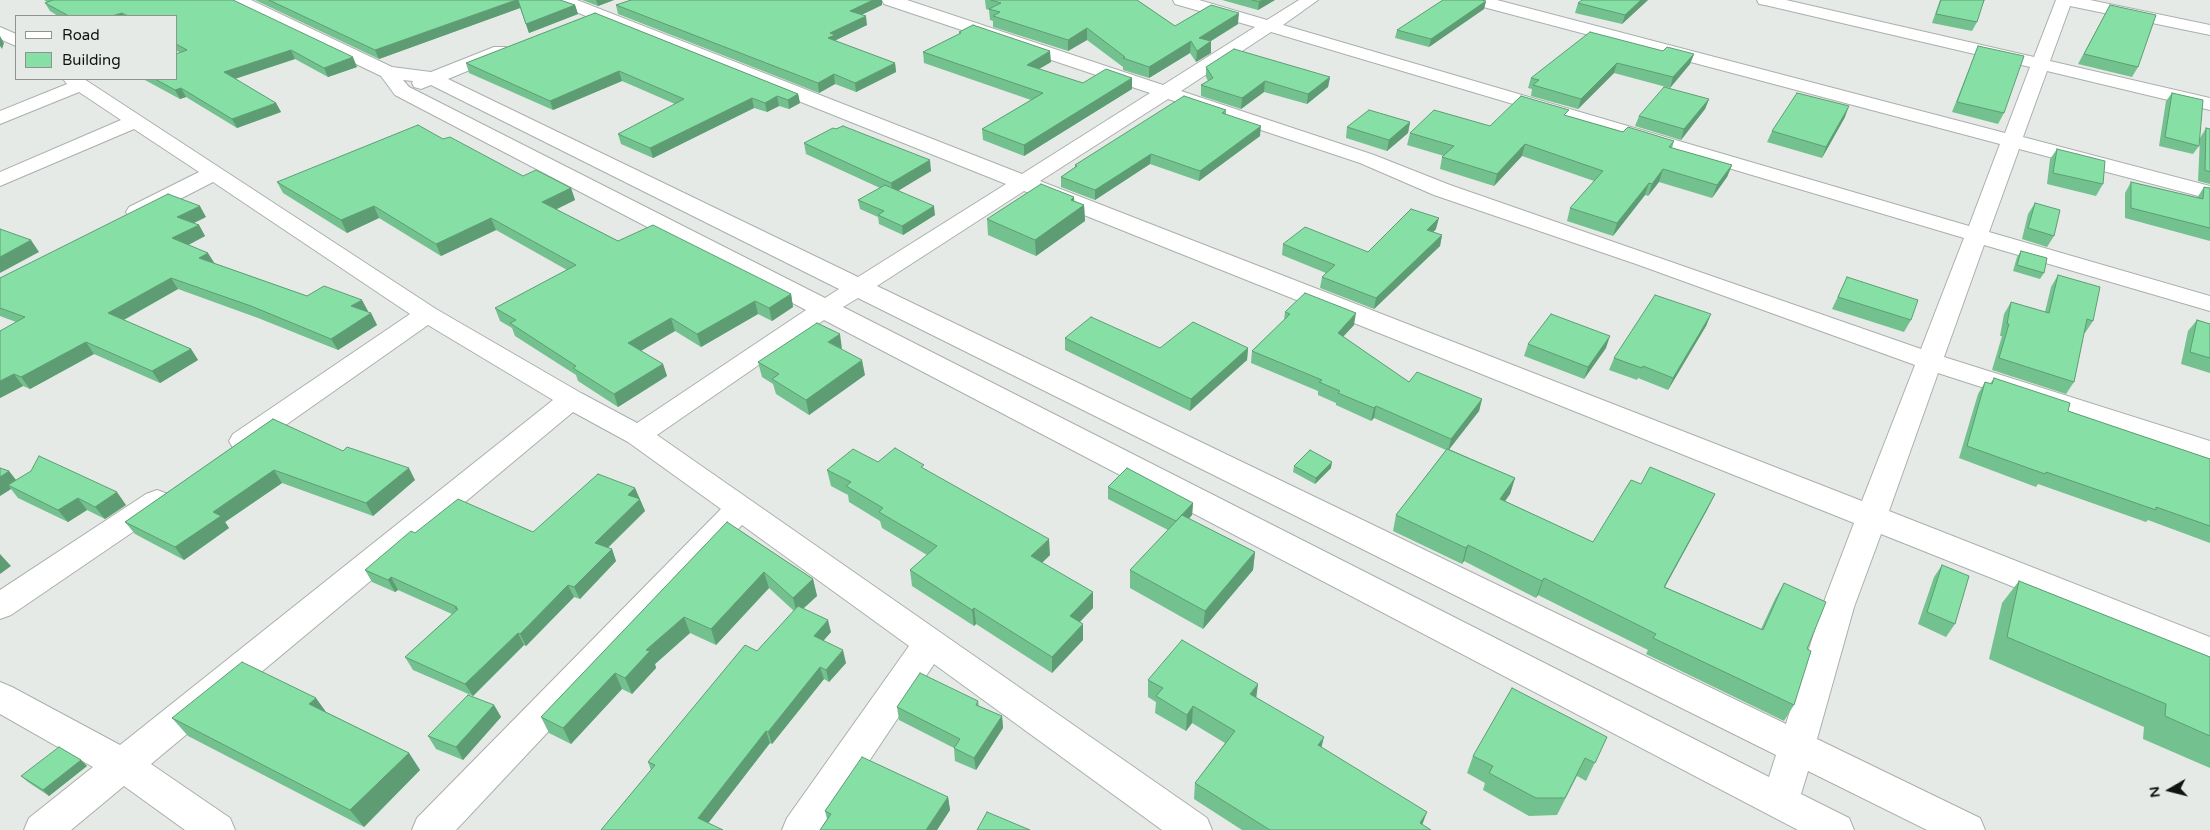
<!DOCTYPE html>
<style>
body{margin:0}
#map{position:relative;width:2210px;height:830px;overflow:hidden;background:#e5eae6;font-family:"Varela Round",sans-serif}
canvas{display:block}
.legend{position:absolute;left:15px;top:15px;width:162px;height:65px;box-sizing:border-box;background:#e5eae6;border:1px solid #909491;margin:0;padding:6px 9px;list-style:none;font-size:15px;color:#111311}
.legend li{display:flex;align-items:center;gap:10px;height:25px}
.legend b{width:25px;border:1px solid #909491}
.north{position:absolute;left:2145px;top:765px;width:50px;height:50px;-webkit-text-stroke:4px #e5eae6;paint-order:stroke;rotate:262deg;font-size:14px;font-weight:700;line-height:20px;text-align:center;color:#111311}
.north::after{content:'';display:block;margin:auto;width:18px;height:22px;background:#111311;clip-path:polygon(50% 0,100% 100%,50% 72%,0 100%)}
</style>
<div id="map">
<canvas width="2210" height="830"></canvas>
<ul class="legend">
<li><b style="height:6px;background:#fff"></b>Road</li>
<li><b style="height:14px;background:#86e0a5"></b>Building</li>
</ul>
<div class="north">N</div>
</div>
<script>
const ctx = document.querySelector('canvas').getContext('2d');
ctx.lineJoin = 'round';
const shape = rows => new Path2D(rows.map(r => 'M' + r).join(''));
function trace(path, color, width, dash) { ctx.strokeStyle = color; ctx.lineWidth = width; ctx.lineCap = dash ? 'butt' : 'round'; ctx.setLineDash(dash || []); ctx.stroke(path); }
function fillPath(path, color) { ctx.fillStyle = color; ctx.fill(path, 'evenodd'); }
const minor = shape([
 [230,0,251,0,392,67,431,72,494,47,506,47,509,51,506,55,448,79,858,277,1006,184,556,4,554,0,577,0,1022,174,1150,93,884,4,882,0,907,0,1163,85,1255,27,1175,4,1173,0,1199,0,1267,20,1299,0,1318,0,1283,25,1969,226,2000,144,1472,4,1470,0,1497,0,2005,133,2030,67,1765,5,1759,4,1757,0,1786,0,2034,57,2056,0,2090,0,2210,25,2210,35,2070,6,2050,61,2210,98,2210,110,2047,71,2023,137,2210,186,2210,199,2019,149,1989,232,2210,296,2210,311,1984,245,1944,357,2210,441,2210,461,1938,373,1889,511,2210,637,2210,665,1881,534,1854,607,1817,739,1980,818,1985,830,1927,830,1808,771,1801,794,1849,818,1854,830,1798,830,824,320,657,435,1207,818,1212,830,1162,830,934,664,823,830,782,830,787,818,909,646,742,525,456,830,412,830,417,818,721,509,628,442,573,412,151,764,230,818,235,830,185,830,124,786,71,830,24,830,29,818,93,767,0,714,0,682,12,687,120,745,553,400,428,325,253,448,243,450,233,448,229,441,233,434,410,314,213,182,145,217,137,219,129,217,126,212,129,207,199,172,134,129,0,186,0,172,121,120,79,92,0,124,0,111,67,84,63,79,84,79,436,309,581,393,637,423,806,310,395,95,381,76,232,4,230,0],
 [1271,32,1964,238,1921,349,1450,185,1374,155,1181,91,1271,32],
 [403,80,413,81,412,83,414,87,421,89,431,85,839,289,825,298,409,87,403,80],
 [1168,99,1360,163,1434,195,1636,264,1915,365,1862,501,1040,181,1168,99],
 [1024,191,1854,523,1822,607,1786,724,877,286,1024,191],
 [858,298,1776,755,1769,777,843,307,858,298],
 [0,27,16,34,16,46,0,39,0,27],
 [157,490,168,494,172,501,168,508,11,615,0,619,0,590,146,494,157,490]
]);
trace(minor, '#abafac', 2);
fillPath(minor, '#fff');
fillPath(shape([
 [44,0,233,0,357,67,328,77,295,59,235,79,276,103,281,112,237,128,186,97,180,99,143,79,176,79,180,53,176,50,176,16,58,16,50,11,45,3,47,2],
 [255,0,560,0,575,5,578,14,529,33,520,8,379,59],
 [582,0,614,0,598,6],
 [631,0,882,0,882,5,861,15,867,25,836,40,836,41,895,63,896,72,856,92,835,84,819,93,618,14,616,5],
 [985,0,1137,0,1175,26,1238,24,1211,41,1211,53,1196,62,1190,53,1149,78,1123,70,1123,67,1087,40,1068,51,993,27,993,21,990,20,989,10,986,9],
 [1222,0,1275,0,1258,10],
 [1582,0,1648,0,1622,24,1575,13,1578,3],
 [1940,0,1985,0,1983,3,1977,22,1972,31,1932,23],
 [1486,1,1484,9,1429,47,1395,38,1397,30],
 [2110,5,2138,67,2132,77,2078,64],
 [595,13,798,94,800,103,789,109,779,106,767,112,754,108,653,158,621,144,618,134,675,104,622,81,553,110,469,73,466,63],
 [959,32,1051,62,1039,69,1083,83,1132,78,1132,89,1024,156,983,140,982,129,1031,100,924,63,923,52,959,34],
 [1978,46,2004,113,1998,124,1952,112,1974,56],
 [1663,51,1694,54,1690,64,1670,88,1614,73,1578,109,1531,96,1532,89,1528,88,1531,78],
 [1206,67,1330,77,1328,87,1307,104,1264,92,1241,109,1201,96,1201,85,1208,81,1206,77],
 [2172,93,2199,146,2193,154,2159,146,2166,101],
 [1709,99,1705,109,1681,140,1635,126,1639,116],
 [1226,110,1226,115,1260,136,1199,181,1150,164,1095,200,1061,187,1061,177,1075,167,1075,165],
 [1568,116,1623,132,1674,141,1672,148,1732,165,1727,177,1712,198,1659,182,1648,196,1645,195,1613,236,1567,221,1570,208,1594,181,1522,156,1494,186,1440,169,1442,157,1444,156,1407,145,1410,133,1490,126],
 [1845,117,1822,158,1767,142,1772,131],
 [1410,122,1408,133,1387,151,1346,138,1347,127],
 [2206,128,2210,129,2210,184,2198,181,2200,138],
 [443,139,523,176,571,188,575,200,556,209,618,241,791,294,793,307,772,321,758,314,701,347,675,331,641,351,663,364,667,376,618,407,578,381,576,375,515,336,512,328,500,321,495,308,567,270,496,230,441,256,379,218,347,233,283,193,277,182],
 [804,143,931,171,898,190,935,215,903,235,879,224,878,217,860,209,858,200,880,188,806,154],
 [2057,149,2103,184,2096,196,2047,184,2050,159],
 [2131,182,2197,198,2204,187,2210,188,2210,241,2125,218,2125,193],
 [1075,201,1084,205,1085,221,1036,256,988,235,987,219],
 [2035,203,2054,236,2047,247,2022,239,2028,214],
 [206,217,193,223,199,225,205,236,188,245,214,263,307,296,368,311,367,312,371,313,377,325,338,350,258,318,178,289,124,320,191,349,198,360,160,383,94,354,30,389,23,386,0,398,16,322,0,316,0,278],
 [1436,229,1433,232,1442,235,1440,246,1374,309,1320,288,1322,277,1326,273,1282,255,1283,244,1368,252],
 [2021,251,2044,273,2040,279,2013,271,2017,257],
 [2058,275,2093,321,2085,333,2084,333,2074,382,2066,394,1992,370,2002,336,2000,336,2004,314,2011,302,2045,312,2051,287],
 [1847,277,1911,320,1904,332,1832,309],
 [1285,312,1354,325,1343,337,1409,382,1482,399,1479,411,1449,449,1515,478,1510,494,1505,501,1593,542,1641,484,1715,494,1707,510,1665,587,1761,629,1775,599,1784,583,1807,649,1794,705,1784,721,1646,654,1648,650,1538,595,1536,598,1464,561,1462,564,1393,531,1396,515,1446,450,1374,418,1371,421,1336,405,1336,403,1318,395,1318,391,1251,363,1252,351,1284,320],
 [1711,314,1706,326,1668,390,1638,378,1637,380,1609,370,1614,358],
 [2197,320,2210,324,2210,373,2181,364,2188,331],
 [1065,338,1160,348,1248,348,1247,360,1190,411,1065,350],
 [1528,344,1606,348,1584,379,1524,356],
 [842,350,865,375,809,415,776,394,773,384,762,377,758,362],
 [1994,378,2068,411,2210,459,2210,543,2148,520,2146,522,2038,484,2036,487,1959,458,1978,394,1985,382,1990,384],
 [273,419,343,451,415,480,373,516,282,483,225,522,229,528,184,560,135,534,125,522],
 [878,462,925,469,1050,555,1042,563,1093,608,1080,622,1083,640,1052,673,976,624,974,626,912,586,910,570,927,555,882,528,880,521,849,502,848,495,831,486,827,470],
 [1294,466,1331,468,1315,484,1293,472],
 [9,471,16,480,126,505,105,519,87,510,68,522,18,498,11,489,0,496],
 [1108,487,1193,503,1192,515,1189,519,1255,552,1253,570,1203,629,1130,588,1130,570,1168,530,1108,499],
 [635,488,645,511,608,548,612,549,616,561,580,599,574,597,526,646,524,645,473,696,413,670,405,657,452,614,398,590,395,592,372,582,365,570,415,533,533,532],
 [727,522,813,579,817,596,803,609,831,632,823,641,846,663,829,682,824,679,772,744,770,743,708,823,601,830,651,770,648,762,757,651,794,611,769,588,716,645,690,633,655,664,656,668,632,694,622,689,571,744,549,733,541,717],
 [1942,565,1955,624,1946,637,1918,624,1934,577],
 [2019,581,2210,657,2210,768,2143,739,2144,727,1989,659,2002,603],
 [1148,680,1256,697,1423,825,1431,830,1242,830,1194,799,1195,783,1225,743,1192,723,1186,731,1155,713,1156,702,1148,697],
 [978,701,979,706,1002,716,1003,728,976,770,955,761,954,748,899,720,897,707],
 [494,705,501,717,463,760,436,749,428,736],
 [326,712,409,753,420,770,364,827,188,736,172,718],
 [1607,737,1586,781,1577,776,1557,815,1529,816,1483,790,1485,783,1467,773,1473,756],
 [81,760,87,766,49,796,28,782,21,776],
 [948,797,950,810,937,830,820,830,827,819,825,811]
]), '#73c18e');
fillPath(shape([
 [516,0,518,0,520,8,379,59,375,50],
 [596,0,614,0,598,6],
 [873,0,882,0,882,5,851,20,850,11],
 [1262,0,1275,0,1258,10,1259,2],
 [1641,0,1648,0,1622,24,1625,15],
 [1486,1,1484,9,1429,47,1431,39],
 [575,5,578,14,529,33,526,24],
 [122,13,124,16,112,16],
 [1239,13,1238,24,1198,49,1199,38],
 [866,16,867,25,836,40,836,44,828,38,830,33],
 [1087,28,1087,40,1068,51,1068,40],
 [0,36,4,43,2,49,0,46],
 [1191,41,1190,53,1149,78,1149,67],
 [1211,41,1211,53,1196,62,1197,51],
 [291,50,295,59,228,81,224,72],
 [1050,51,1051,62,1027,76,1027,65],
 [1694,54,1690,64,1670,88,1673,77],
 [353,57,357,67,328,77,324,68],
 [895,63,896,72,856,92,855,83],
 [1617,63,1614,73,1578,109,1581,99],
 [619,71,622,81,553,110,550,101],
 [834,74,835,84,819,93,818,83],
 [1330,77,1328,87,1307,104,1308,94],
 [1132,78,1132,89,1024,156,1024,145],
 [1265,81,1264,92,1241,109,1242,98],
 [181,88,186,97,180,99,175,90],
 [798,94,800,103,789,109,788,100],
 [777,96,779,106,767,112,765,103],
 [752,98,754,108,653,158,650,148],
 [1709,99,1705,109,1681,140,1684,129],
 [276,103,281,112,237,128,232,119],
 [1849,106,1845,117,1822,158,1826,147],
 [1410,122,1408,133,1387,151,1389,140],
 [1261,126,1260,136,1199,181,1200,171],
 [1525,144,1522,156,1494,186,1497,174],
 [1151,154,1150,164,1095,200,1095,190],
 [930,160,931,171,893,194,891,183],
 [1732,165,1727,177,1712,198,1717,185],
 [1663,169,1659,182,1648,196,1652,184],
 [1649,183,1645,195,1613,236,1617,223],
 [571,188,575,200,547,214,542,202],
 [1074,197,1075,212,1084,205,1085,221,1036,256,1035,240,1071,200],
 [200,206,206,217,184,228,177,217],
 [374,206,379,218,347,233,341,220],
 [934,206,935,215,903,235,902,226],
 [491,218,496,230,441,256,436,244],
 [1439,218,1436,229,1425,241,1427,230],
 [199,225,205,236,179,250,172,238],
 [1442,235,1440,246,1374,309,1376,298],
 [31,240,39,252,0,273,0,257],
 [208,253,215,264,199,258],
 [171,278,178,289,116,324,108,313],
 [791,294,793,307,772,321,769,308],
 [362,300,368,311,357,318,351,306],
 [755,301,758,314,701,347,697,334],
 [371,313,377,325,338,350,331,339],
 [1356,313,1354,325,1336,344,1338,333],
 [1711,314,1706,326,1668,390,1673,378],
 [671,318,675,331,632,356,628,343],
 [840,334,842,349,828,342],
 [1610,336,1606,348,1584,379,1588,367],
 [86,342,94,354,30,389,21,377],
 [1248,348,1247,360,1190,411,1191,399],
 [191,349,198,360,160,383,152,371],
 [862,360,865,375,809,415,806,400],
 [663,364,667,376,618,407,614,394],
 [14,374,23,386,0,398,0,381],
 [1482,399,1479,411,1448,451,1451,439],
 [1376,406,1374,418,1371,421,1374,408],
 [1332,462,1331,468,1315,484,1316,478],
 [409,468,415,480,373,516,366,503],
 [274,470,282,483,225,522,229,528,184,560,175,547,213,512],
 [9,471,19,484,8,485,11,489,0,496,0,477],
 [1515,478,1510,494,1495,515,1500,499],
 [635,488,645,511,600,555,595,543,628,495],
 [117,492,126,505,105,519,95,507],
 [1715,494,1707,510,1656,603,1664,587],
 [78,498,87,510,68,522,58,510],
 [1193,503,1192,515,1175,533,1176,521],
 [1049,539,1050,555,1032,572,1031,556],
 [1468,545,1464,561,1462,564,1466,548],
 [612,549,616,561,580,599,574,587],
 [1255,552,1253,570,1203,629,1205,611],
 [0,554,11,566,0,574],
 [764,572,769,588,716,645,711,629],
 [391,577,398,590,395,592,388,580],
 [1544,578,1538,595,1536,598,1542,581],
 [813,579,817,596,797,614,793,598],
 [568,585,574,597,526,646,520,634],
 [1093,592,1093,608,1070,632,1070,616],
 [974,608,976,624,974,626,972,610],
 [684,617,690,633,655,664,656,668,632,694,625,678,646,650],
 [828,620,831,632,817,648,814,636],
 [1083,624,1083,640,1052,673,1052,657],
 [518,633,524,645,473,696,465,684],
 [843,650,846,663,829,682,826,670],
 [820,667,824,679,772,744,768,732],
 [615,673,622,689,571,744,563,728],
 [1258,684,1256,700,1250,694],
 [316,698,329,716,309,704],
 [494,705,501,717,463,760,456,747],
 [1193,706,1192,723,1186,731,1187,715],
 [1002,716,1003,728,976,770,974,758],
 [766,731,770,743,703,830,698,818],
 [1324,737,1320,753,1318,745],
 [409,753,420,770,364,827,350,810],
 [81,760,87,766,49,796,43,790],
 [948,797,950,810,937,830,926,830],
 [1427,812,1421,828,1420,823]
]), '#5e9d74');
const building = shape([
 [53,0,233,0,353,57,324,68,291,50,224,72,276,103,232,119,181,88,175,90,155,79,176,79,176,54,187,50,176,44,176,16,128,16,122,13,112,16,69,16,45,3,53,0],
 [269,0,516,0,375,50,269,0],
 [518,0,560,0,575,5,526,24,518,0],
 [631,0,873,0,850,11,866,16,830,33,835,35,828,38,895,63,855,83,834,74,818,83,616,5,631,0],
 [991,0,1137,0,1175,26,1211,5,1239,13,1199,38,1211,41,1197,51,1191,41,1149,67,1123,58,1125,57,1087,28,1068,40,993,16,1000,12,989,9,1001,3,991,0],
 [1252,0,1262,0,1259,2,1252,0],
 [1443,0,1481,0,1486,1,1431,39,1397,30,1443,0],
 [1582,0,1641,0,1625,15,1578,3,1582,0],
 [1941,0,1984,0,1977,22,1936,14,1941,0],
 [2110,5,2156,15,2138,67,2084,54,2110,5],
 [595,13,798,94,788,100,777,96,765,103,752,98,650,148,618,134,684,99,619,71,550,101,466,63,595,13],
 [973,25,1050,51,1027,65,1083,83,1106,69,1132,78,1024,145,982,129,1043,93,923,52,961,33,959,32,973,25],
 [1590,32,1663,51,1667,47,1694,54,1673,77,1617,63,1581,99,1533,85,1539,80,1531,78,1590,32],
 [1978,46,2024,56,2004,113,1957,102,1978,46],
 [1234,49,1330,77,1308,94,1265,81,1242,98,1201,85,1213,78,1206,67,1234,49],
 [1664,87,1709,99,1684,129,1639,116,1664,87],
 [1797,93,1849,106,1826,147,1772,131,1797,93],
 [2172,93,2203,100,2199,146,2165,137,2172,93],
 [1184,96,1226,110,1222,113,1261,126,1200,171,1151,154,1095,190,1061,177,1077,166,1075,165,1184,96],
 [1521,96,1569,110,1564,115,1623,132,1628,127,1674,141,1669,147,1732,165,1717,185,1663,169,1652,184,1649,183,1617,223,1570,208,1603,171,1525,144,1497,174,1442,157,1454,146,1410,133,1434,110,1490,126,1521,96],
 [1369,110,1410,122,1389,140,1347,127,1369,110],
 [418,125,443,139,450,137,523,176,536,170,571,188,542,202,618,241,653,225,791,294,769,308,755,301,697,334,671,318,628,343,663,364,614,394,573,368,576,366,510,323,516,320,495,308,576,265,491,218,436,244,374,206,341,220,277,182,418,125],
 [843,126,930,160,891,183,804,143,833,128,836,129,843,126],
 [2206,128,2210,129,2210,172,2205,170,2206,128],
 [2057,149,2105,161,2103,184,2053,173,2057,149],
 [2131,182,2203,199,2204,187,2210,188,2210,228,2131,208,2131,182],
 [1041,184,1074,197,1071,200,1084,205,1035,240,987,219,1041,184],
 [885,185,934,206,902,226,878,215,884,211,858,200,885,185],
 [168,194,200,206,177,217,199,225,172,238,208,253,199,258,307,296,324,286,362,300,351,306,371,313,331,339,251,306,171,278,108,313,191,349,152,371,86,342,21,377,14,374,0,381,0,331,25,317,0,308,0,278,168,194],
 [2035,203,2060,210,2054,236,2028,228,2035,203],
 [1411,209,1439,218,1427,230,1442,235,1376,298,1322,277,1335,265,1283,244,1305,227,1368,252,1411,209],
 [0,229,31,240,0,257,0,229],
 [2021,251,2047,258,2044,273,2017,265,2021,251],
 [2058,275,2100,287,2093,321,2087,319,2074,382,1999,358,2009,324,2007,324,2011,302,2049,313,2058,275],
 [1847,277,1918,300,1911,320,1838,297,1847,277],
 [1305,293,1356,313,1338,333,1409,382,1417,372,1482,399,1451,439,1376,406,1374,408,1338,393,1340,391,1319,382,1322,380,1252,351,1290,314,1285,312,1305,293],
 [1655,295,1711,314,1673,378,1643,366,1642,368,1614,358,1655,295],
 [1551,314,1610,336,1588,367,1528,344,1551,314],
 [1091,317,1160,348,1193,322,1248,348,1191,399,1065,338,1091,317],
 [2197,320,2210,324,2210,358,2190,352,2197,320],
 [817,323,840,334,828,342,862,360,806,400,772,379,779,374,758,362,817,323],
 [1994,378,2070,403,2068,411,2210,459,2210,526,2156,507,2156,510,2046,472,2045,474,1967,446,1985,382,1992,384,1994,378],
 [273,419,343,451,347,447,409,468,366,503,274,470,213,512,221,516,175,547,125,522,273,419],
 [895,448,924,465,921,467,1049,539,1031,556,1093,592,1070,616,1083,624,1052,657,974,608,972,610,910,570,937,546,879,512,883,508,846,486,851,482,827,470,853,449,878,462,895,448],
 [1447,449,1515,478,1500,499,1593,542,1631,480,1641,484,1650,467,1715,494,1664,587,1763,630,1784,583,1826,602,1807,649,1811,651,1794,705,1653,638,1656,634,1544,578,1542,581,1468,545,1466,548,1396,515,1447,449],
 [1310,450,1332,462,1316,478,1294,466,1310,450],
 [39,456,117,492,95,507,78,498,58,510,8,485,31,471,39,456],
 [0,468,9,471,0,477,0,468],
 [1127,468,1193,503,1176,521,1108,487,1127,468],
 [598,474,635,488,628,495,640,499,595,543,612,549,574,587,568,585,520,634,518,633,465,684,405,657,458,609,455,608,457,607,391,577,388,580,365,570,411,531,415,533,458,499,533,532,598,474],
 [1182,515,1255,552,1205,611,1130,570,1182,515],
 [727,522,813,579,793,598,764,572,711,629,684,617,646,650,650,651,625,678,615,673,563,728,541,717,727,522],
 [1942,565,1969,576,1955,624,1927,612,1942,565],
 [2019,581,2210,657,2210,736,2165,716,2166,704,2007,637,2019,581],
 [798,606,828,620,814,636,843,650,826,670,820,667,768,732,766,731,698,818,723,830,601,830,655,765,648,762,745,645,757,651,798,606],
 [1182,640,1258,684,1250,694,1324,737,1318,745,1427,812,1420,823,1431,830,1270,830,1195,783,1235,731,1193,706,1187,715,1156,696,1163,688,1148,680,1182,640],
 [242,662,316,698,309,704,409,753,350,810,172,718,242,662],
 [920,673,978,701,976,705,1002,716,974,758,954,748,960,739,897,707,920,673],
 [1512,688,1607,737,1595,763,1585,758,1565,798,1536,798,1489,773,1493,766,1473,756,1512,688],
 [468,695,494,705,456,747,428,736,468,695],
 [59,747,81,760,43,790,21,776,59,747],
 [862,757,948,797,926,830,820,830,831,814,825,811,862,757],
 [987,812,1030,830,977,830,987,812]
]);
fillPath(building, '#86e0a5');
trace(building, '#5e9d74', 1);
</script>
